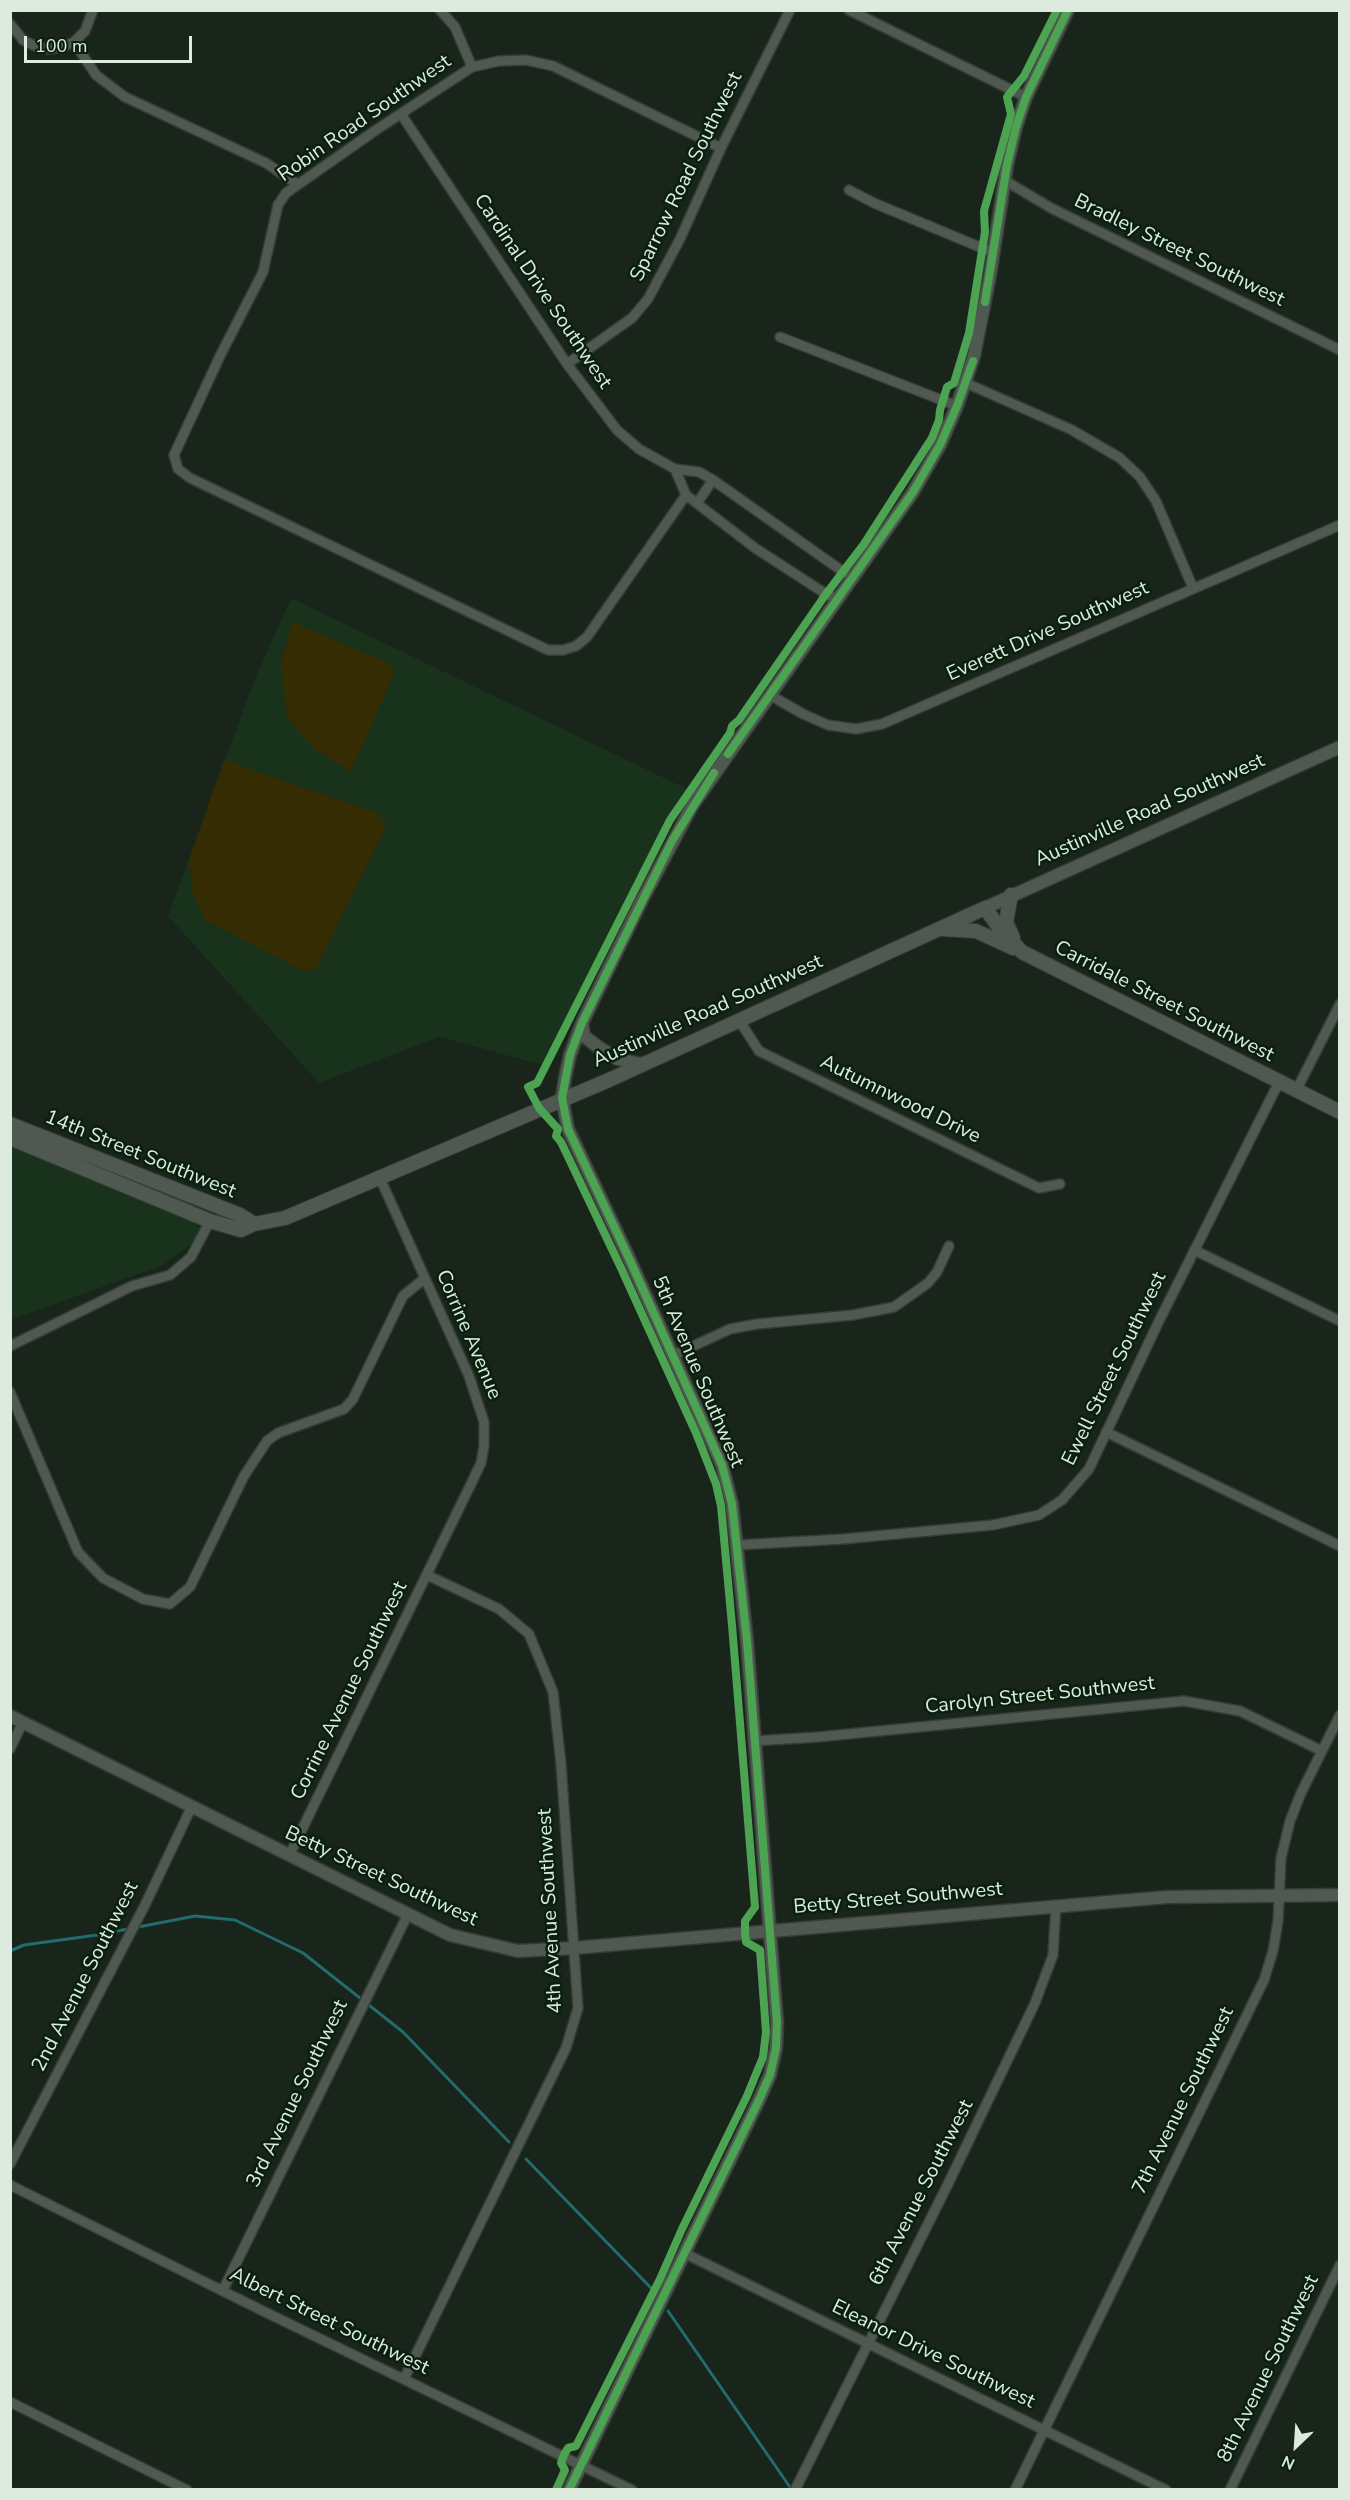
<!DOCTYPE html>
<style>
body{margin:0}
#map{position:relative;width:1350px;height:2500px;overflow:hidden;background:#19241a;font-family:"Nunito Sans",sans-serif}
canvas{display:block}
.frame{position:absolute;inset:0;border:12px solid #ddebde;pointer-events:none}
.north{position:absolute;left:1266px;top:2416px;width:60px;height:60px;-webkit-text-stroke:4px #0a200e;paint-order:stroke;rotate:205deg;font-size:16px;font-weight:700;line-height:24px;text-align:center;color:#ddebde}
.north::after{content:'';display:block;margin:auto;width:21px;height:27px;background:#ddebde;clip-path:polygon(50% 0,100% 100%,50% 72%,0 100%)}
.scale{position:absolute;left:24px;top:36px;width:168px;height:27px;box-sizing:border-box;border:3px solid #ddebde;border-top:0;padding-left:8px;font-size:18px;line-height:21px;white-space:nowrap;color:#ddebde;-webkit-text-stroke:4px #0a200e;paint-order:stroke}
</style>
<div id="map">
<canvas width="1350" height="2500"></canvas>
<div class="frame"></div>
<div class="north">N</div>
<div class="scale">100 m</div>
</div>
<script>
const ctx = document.querySelector('canvas').getContext('2d');
ctx.lineJoin = 'round';
function fillPath(path, color) { ctx.fillStyle = color; ctx.fill(path, 'evenodd'); }
const shape = rows => new Path2D(rows.map(r => 'M' + r).join(''));
function trace(path, color, width, dash) { ctx.strokeStyle = color; ctx.lineWidth = width; ctx.lineCap = dash ? 'butt' : 'round'; ctx.setLineDash(dash || []); ctx.stroke(path); }
function label(font, color, halo, rows, align = 'center') {
  ctx.font = font + ' "Nunito Sans",sans-serif'; ctx.lineWidth = 5; ctx.setLineDash([]); ctx.textBaseline = 'middle'; ctx.strokeStyle = halo; ctx.fillStyle = color; for (const [text, x, y, turn = 0] of rows) {
    ctx.save(); ctx.translate(x, y); ctx.rotate((+turn || 0) * Math.PI / 180); ctx.textAlign = isNaN(turn) ? turn : align; if (halo) ctx.strokeText(text, 0, 0); ctx.fillText(text, 0, 0); ctx.restore();
  }
}
fillPath(shape([
 [291,598,687,789,550,1067,439,1037,319,1083,168,916,254,681],
 [11,1145,192,1219,204,1235,163,1265,11,1320]
]), '#18321c');
fillPath(shape([
 [292,622,389,663,394,673,351,772,313,748,287,716,281,665],
 [224,760,378,813,386,827,316,969,304,971,205,920,193,894,189,860]
]), '#352c04');
trace(shape([
 [10,1951,24,1945,97,1935,195,1916,235,1920,303,1953,403,2032,509,2142],
 [526,2159,652,2289],
 [668,2311,792,2490]
]), '#226b6f', 3);
const minor = shape([
 [440,10,455,27,472,67],
 [849,10,1026,97],
 [10,24,23,40,35,46,48,49,62,47,74,42,85,31,93,10],
 [74,42,96,75,125,97,266,163,297,184],
 [401,114,567,364,617,430,639,449,675,469,699,472,713,480,852,578],
 [1004,180,1051,208,1340,350],
 [849,190,874,203,994,253],
 [780,337,957,406],
 [567,364,632,318,648,299,680,239,721,148,790,10],
 [966,383,1072,430,1120,458,1140,477,1156,501,1193,588],
 [675,469,686,495,755,548,826,594,838,599],
 [686,495,587,637,576,646,563,650,548,650,190,478,178,469,174,455,220,356,263,272,278,205,286,193,376,130,472,67,499,61,526,60,553,66,721,148],
 [697,503,713,480],
 [770,695,803,714,828,725,856,729,882,724,1340,525],
 [739,1020,759,1051,1039,1188,1060,1184],
 [1296,1091,1340,1004],
 [1194,1250,1340,1321],
 [10,1346,132,1286,170,1275,191,1257,210,1221],
 [674,1355,730,1329,757,1324,853,1315,894,1307,928,1283,937,1272,949,1246],
 [10,1392,78,1552,103,1578,143,1599,170,1604,190,1587,244,1476,267,1441,278,1433,344,1409,353,1399,403,1296,425,1278],
 [1106,1432,1340,1546],
 [737,1545,843,1539,993,1525,1039,1515,1062,1500,1089,1469,1159,1321,1279,1082],
 [753,1741,818,1737,1184,1701,1240,1711,1322,1751],
 [10,1749,23,1722],
 [289,1856,470,1486,481,1463,484,1446,484,1422,469,1376,379,1176],
 [10,2164,145,1905,192,1806],
 [10,2185,265,2312,632,2490],
 [684,2253,1166,2490],
 [223,2290,408,1914],
 [404,2379,566,2048,578,2008,561,1764,553,1692,529,1634,499,1609,427,1575],
 [10,2402,187,2490],
 [795,2490,948,2184,1035,2003,1053,1955,1056,1905],
 [1015,2490,1264,1980,1273,1951,1278,1921,1281,1858,1290,1821,1301,1793,1340,1715],
 [1230,2490,1340,2265]
]);
const tertiary = shape([
 [985,908,1340,747],
 [582,1023,584,1036,598,1047,618,1059,641,1064],
 [10,1716,450,1935,518,1951,574,1948,1167,1897,1340,1895],
 [569,2490,759,2100,770,2075,776,2048,777,2022,747,1641,732,1504,722,1465,628,1256,568,1129,562,1098,565,1078,570,1055,582,1023,642,900,692,806,913,492,940,445,957,406,974,356,990,275,1007,165,1016,127,1026,97,1068,10]
]);
const secondary = shape([
 [1011,895,1006,922,1013,938],
 [943,929,976,931,1013,948],
 [10,1124,240,1215,254,1224],
 [10,1138,210,1221,241,1230,254,1224,285,1218,609,1080,985,908,1001,930,1022,952,1340,1112]
]);
trace(minor, '#343d35', 12);
trace(tertiary, '#343d35', 15);
trace(secondary, '#343d35', 16);
trace(minor, '#505951', 9);
trace(tertiary, '#505951', 12);
trace(secondary, '#505951', 14);
trace(shape([
 [985,302,1007,165,1016,127,1026,97,1068,10],
 [728,754,913,492,940,445,957,406,973,361],
 [556,2490,565,2470,561,2463,564,2455,568,2448,576,2446,660,2279,682,2229,747,2096,763,2057,766,2032,760,1950,746,1942,745,1932,745,1921,755,1907,732,1625,721,1506,716,1484,696,1433,621,1268,561,1142,556,1136,558,1129,539,1108,528,1087,537,1083,670,820,730,733,732,726,739,720,826,594,864,544,932,438,939,420,940,410,947,387,954,383,969,333,985,232,984,211,1011,114,1007,97,1024,76,1057,10],
 [569,2490,759,2100,770,2075,776,2048,777,2022,747,1641,732,1504,722,1465,628,1256,568,1129,562,1098,570,1055,582,1023,672,841,714,773]
]), '#4ca352', 8);
label('20px', '#ddebde', '#0a200e', [
 ["Robin Road Southwest",365,119,-35],
 ["Sparrow Road Southwest",687,177,-64],
 ["Bradley Street Southwest",1179,251,26],
 ["Cardinal Drive Southwest",542,292,56],
 ["Everett Drive Southwest",1048,632,-24],
 ["Austinville Road Southwest",1150,811,-24],
 ["Carridale Street Southwest",1164,1002,27],
 ["Austinville Road Southwest",708,1012,-24],
 ["Autumnwood Drive",900,1100,26],
 ["14th Street Southwest",140,1155,22],
 ["Corrine Avenue",468,1335,67],
 ["Ewell Street Southwest",1115,1369,-64],
 ["5th Avenue Southwest",697,1372,67],
 ["Corrine Avenue Southwest",350,1691,-64],
 ["Carolyn Street Southwest",1040,1696,-6],
 ["Betty Street Southwest",381,1877,25],
 ["Betty Street Southwest",898,1899,-5],
 ["4th Avenue Southwest",551,1911,-93],
 ["2nd Avenue Southwest",86,1977,-63],
 ["3rd Avenue Southwest",298,2094,-64],
 ["7th Avenue Southwest",1184,2101,-64],
 ["6th Avenue Southwest",922,2193,-63],
 ["Albert Street Southwest",329,2322,26],
 ["Eleanor Drive Southwest",933,2355,26],
 ["8th Avenue Southwest",1269,2369,-64]
]);
</script>
